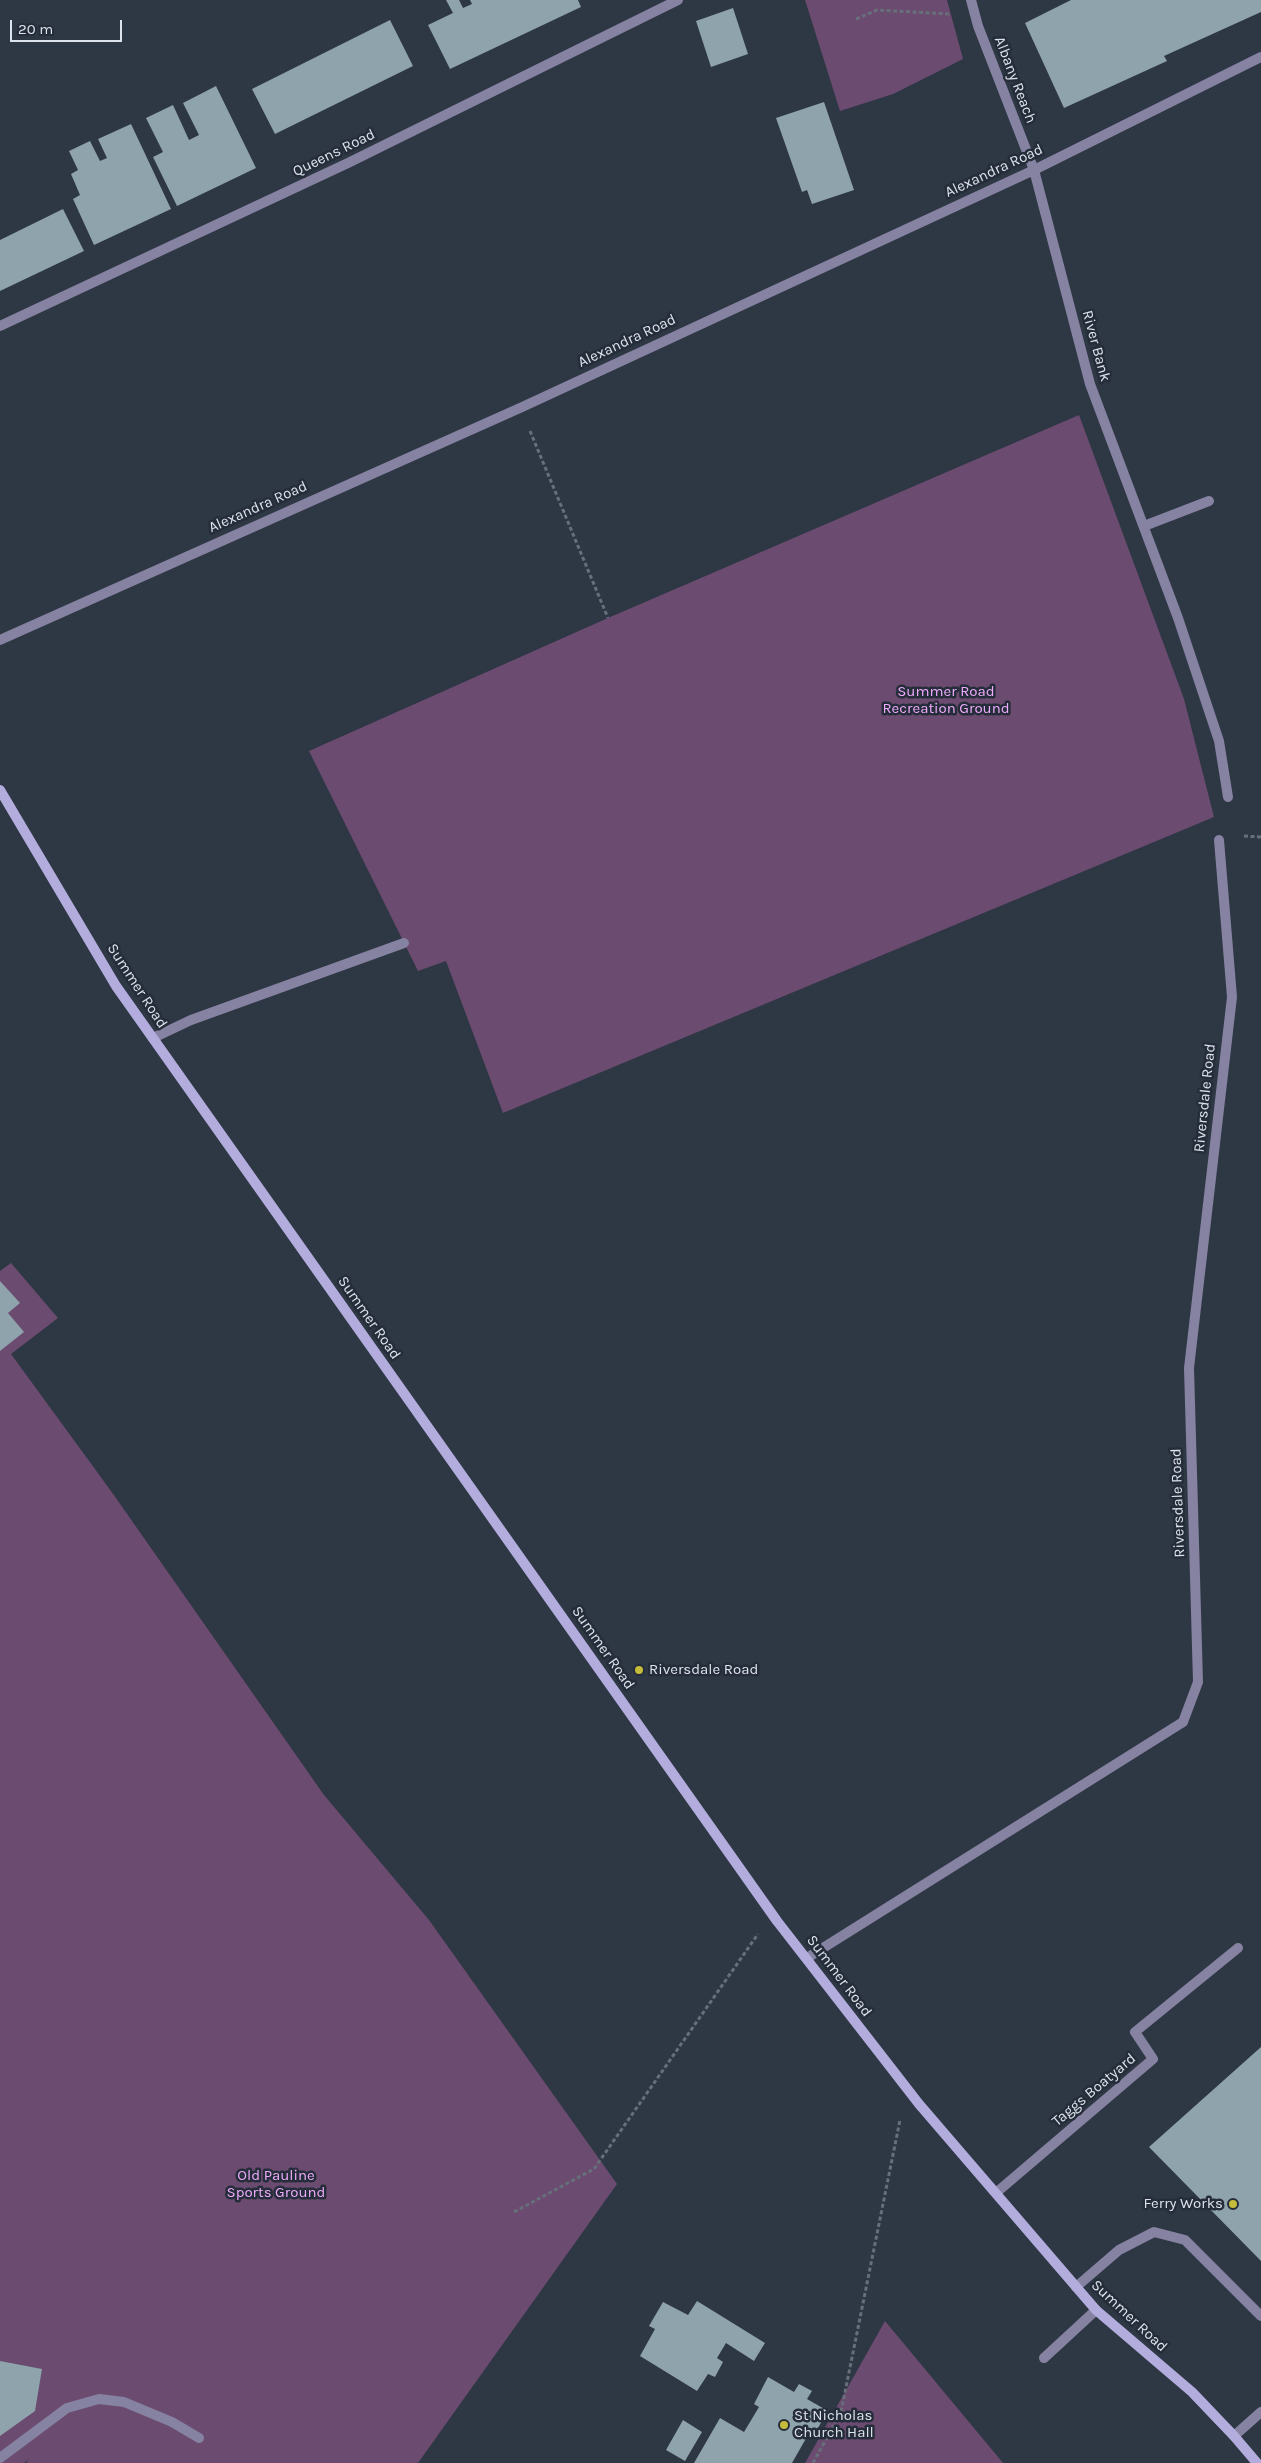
<!DOCTYPE html>
<style>
body{margin:0}
#map{position:relative;width:1261px;height:2463px;overflow:hidden;background:#2e3744;font-family:Karla,sans-serif}
canvas{display:block}
.scale{position:absolute;left:10px;top:20px;width:112px;height:22px;box-sizing:border-box;border:2px solid #dde3ec;border-top:0;padding-left:6px;font-size:15px;line-height:18px;white-space:nowrap;color:#dde3ec;-webkit-text-stroke:4px #252d3a;paint-order:stroke}
</style>
<div id="map">
<canvas width="1261" height="2463"></canvas>
<div class="scale">20 m</div>
</div>
<script>
const ctx = document.querySelector('canvas').getContext('2d');
ctx.lineJoin = 'round';
function fillPath(path, color) { ctx.fillStyle = color; ctx.fill(path, 'evenodd'); }
const shape = rows => new Path2D(rows.map(r => 'M' + r).join(''));
function trace(path, color, width, dash) { ctx.strokeStyle = color; ctx.lineWidth = width; ctx.lineCap = dash ? 'butt' : 'round'; ctx.setLineDash(dash || []); ctx.stroke(path); }
function label(font, color, halo, rows, align = 'center') {
  ctx.font = font + ' Karla,sans-serif'; ctx.lineWidth = 5; ctx.setLineDash([]); ctx.textBaseline = 'middle'; ctx.strokeStyle = halo; ctx.fillStyle = color; for (const [text, x, y, turn = 0] of rows) {
    ctx.save(); ctx.translate(x, y); ctx.rotate((+turn || 0) * Math.PI / 180); ctx.textAlign = isNaN(turn) ? turn : align; if (halo) ctx.strokeText(text, 0, 0); ctx.fillText(text, 0, 0); ctx.restore();
  }
}
fillPath(shape([
 [805,0,947,0,963,59,893,94,840,111],
 [1079,415,1184,699,1214,817,503,1113,446,961,418,971,309,751,608,618],
 [11,1263,58,1318,11,1354,111,1491,324,1795,429,1920,617,2184,418,2463,26,2463,29,2459,24,2463,0,2463,0,1271],
 [885,2321,1003,2463,805,2463]
]), '#6b4b70');
fillPath(shape([
 [446,0,459,0,463,8,472,4,470,0,578,0,581,7,450,69,428,25,453,13],
 [1071,0,1261,0,1261,12,1164,56,1167,61,1064,108,1025,23],
 [733,8,748,54,711,67,696,21],
 [390,20,413,66,275,134,252,89],
 [216,86,256,168,177,206,153,157,163,152,146,118,173,105,189,140,199,135,183,103],
 [824,102,854,190,812,204,807,190,802,192,776,118],
 [131,124,171,209,94,245,73,199,80,195,71,174,78,170,69,151,90,141,100,161,107,158,98,139],
 [63,209,84,251,0,291,0,240],
 [0,1281,20,1303,8,1313,24,1332,0,1351],
 [1261,2047,1261,2261,1149,2147],
 [697,2301,765,2343,754,2361,726,2343,717,2358,723,2362,715,2377,708,2374,697,2391,640,2356,655,2329,649,2326,663,2302,688,2315],
 [0,2361,42,2369,35,2411,0,2436],
 [768,2377,794,2392,799,2384,812,2391,807,2399,828,2411,812,2438,808,2435,792,2463,694,2463,720,2418,744,2432,759,2407,754,2404],
 [683,2420,702,2432,685,2461,666,2450]
]), '#8fa3ad');
trace(shape([
 [856,19,877,10,950,14],
 [530,431,608,618],
 [1244,836,1261,837],
 [514,2212,594,2169,758,1934],
 [813,2463,841,2412,900,2120]
]), '#676f7a', 3, [4, 2.5]);
trace(shape([
 [1144,526,1209,501],
 [153,1038,191,1020,404,943],
 [997,2192,1153,2059,1135,2032,1238,1948],
 [1076,2287,1119,2250,1154,2232,1185,2240,1261,2316],
 [1044,2358,1096,2310],
 [1234,2436,1261,2412],
 [0,2458,67,2408,99,2399,124,2402,172,2422,199,2438]
]), '#8682a1', 10);
trace(shape([
 [971,0,978,26,1034,170,1090,384,1178,618,1219,741,1228,797],
 [0,326,348,163,678,0],
 [0,640,520,408,1034,170,1261,57],
 [807,1958,1183,1722,1198,1682,1189,1368,1232,997,1219,840]
]), '#8682a1', 10);
trace(shape([
 [0,790,116,986,777,1921,919,2104,1096,2310,1192,2392,1234,2436,1257,2463]
]), '#b3adde', 10);
for (const [x, y, r, color] of [
 [639,1670,5,"#c6bc3c"],
 [1233,2204,5,"#c6bc3c"],
 [784,2425,5,"#c6bc3c"]
]) { const dot = new Path2D(); dot.arc(x, y, r, 0, 2 * Math.PI); ctx.fillStyle = color; ctx.fill(dot); trace(dot, '#252d3a', 2); }
label('15px', '#dde3ec', '#252d3a', [
 ["Albany Reach",1015,80,69],
 ["Queens Road",334,153,-26],
 ["Alexandra Road",994,171,-25],
 ["Alexandra Road",627,341,-25],
 ["River Bank",1096,346,75],
 ["Alexandra Road",258,507,-24],
 ["Summer Road",137,986,57],
 ["Riversdale Road",1205,1098,-84],
 ["Summer Road",369,1318,55],
 ["Riversdale Road",1178,1503,-92],
 ["Summer Road",603,1648,55],
 ["Summer Road",839,1976,53],
 ["Taggs Boatyard",1094,2090,-40],
 ["Summer Road",1129,2316,43]
]);
label('15px', '#f1acfd', '#252d3a', [
 ["Summer Road",946,692],
 ["Recreation Ground",946,709],
 ["Old Pauline",276,2176],
 ["Sports Ground",276,2193]
]);
label('15px', '#dde3ec', '#252d3a', [
 ["Riversdale Road",649,1670],
 ["Ferry Works",1223,2204,"right"],
 ["St Nicholas",794,2416],
 ["Church Hall",794,2433]
], 'left');
</script>
